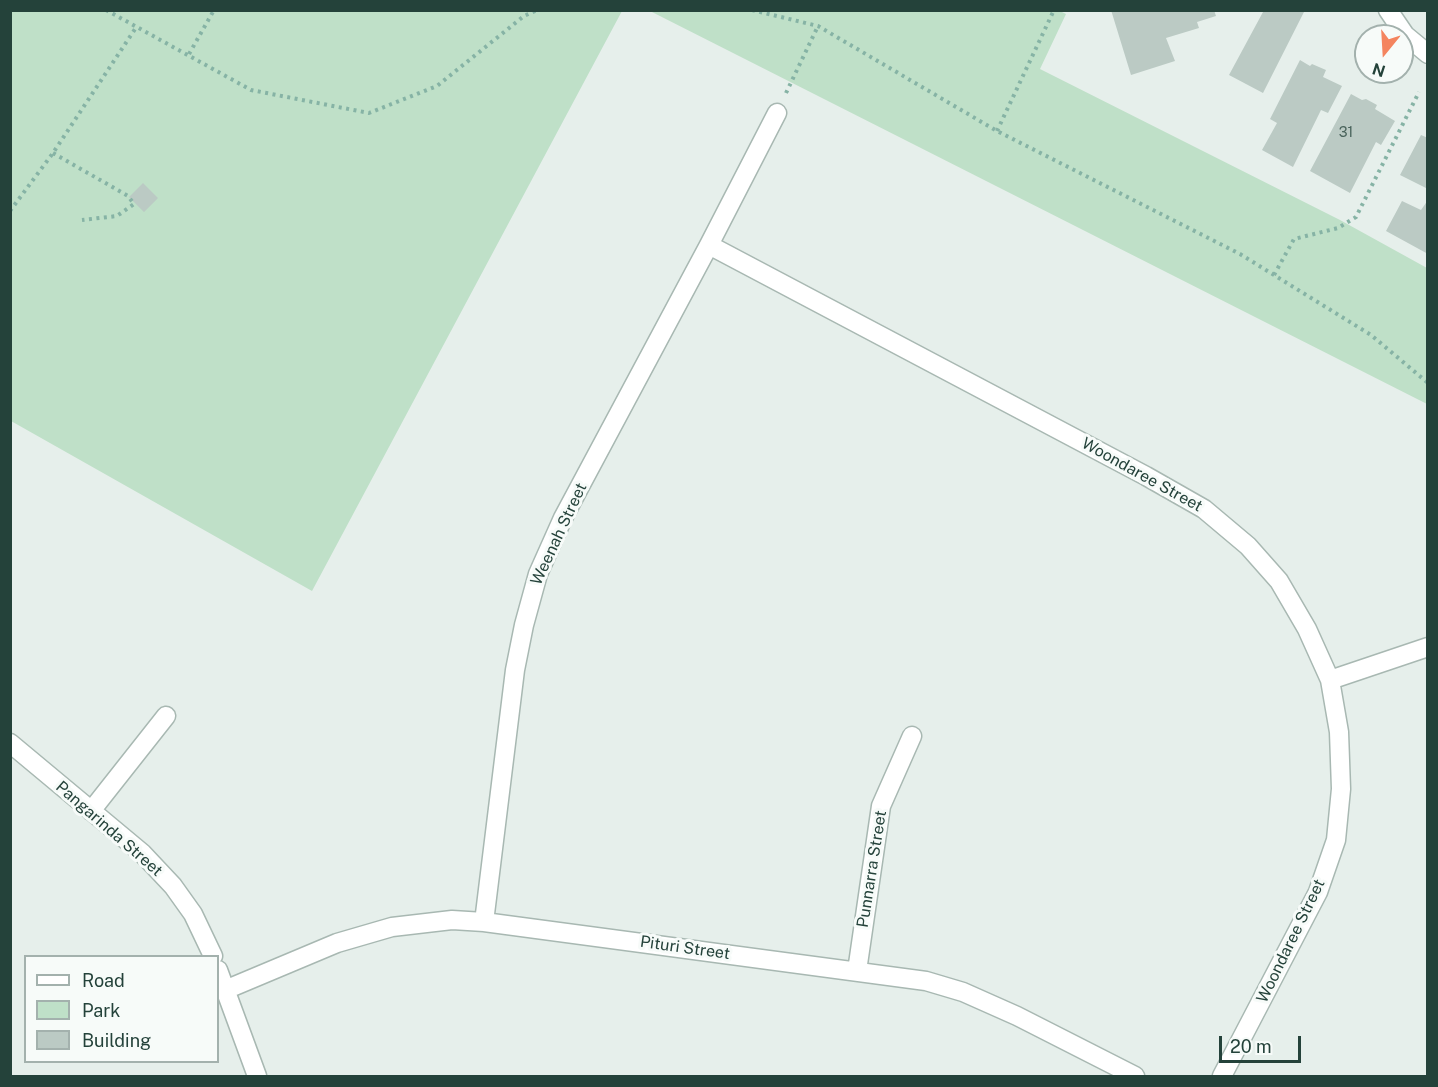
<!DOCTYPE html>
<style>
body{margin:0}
#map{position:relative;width:1438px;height:1087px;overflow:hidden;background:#e6efeb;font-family:"Public Sans",sans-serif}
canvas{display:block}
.frame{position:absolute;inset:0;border:12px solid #24423a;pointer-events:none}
.legend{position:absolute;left:24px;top:955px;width:195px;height:108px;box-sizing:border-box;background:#f7fbf9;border:2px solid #a3b1ad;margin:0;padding:8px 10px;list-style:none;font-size:18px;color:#24423a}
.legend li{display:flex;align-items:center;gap:12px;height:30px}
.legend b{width:30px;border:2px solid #a3b1ad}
.north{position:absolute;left:1354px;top:24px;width:60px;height:60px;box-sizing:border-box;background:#f7fbf9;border:2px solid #a3b1ad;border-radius:50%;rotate:198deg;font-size:16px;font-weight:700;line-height:24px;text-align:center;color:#24423a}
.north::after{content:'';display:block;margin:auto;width:21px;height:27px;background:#f4845f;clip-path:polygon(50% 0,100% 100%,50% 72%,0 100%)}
.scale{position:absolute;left:1219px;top:1036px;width:82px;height:27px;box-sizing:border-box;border:3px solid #24423a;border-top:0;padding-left:8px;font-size:18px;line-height:21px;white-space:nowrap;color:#24423a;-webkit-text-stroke:4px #f7fbf9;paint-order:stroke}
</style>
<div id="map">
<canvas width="1438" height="1087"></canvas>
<div class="frame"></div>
<ul class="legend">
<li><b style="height:8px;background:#fff"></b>Road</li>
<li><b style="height:16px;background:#bfe0c8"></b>Park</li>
<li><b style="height:16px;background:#bbcac4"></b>Building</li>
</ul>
<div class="north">N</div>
<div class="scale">20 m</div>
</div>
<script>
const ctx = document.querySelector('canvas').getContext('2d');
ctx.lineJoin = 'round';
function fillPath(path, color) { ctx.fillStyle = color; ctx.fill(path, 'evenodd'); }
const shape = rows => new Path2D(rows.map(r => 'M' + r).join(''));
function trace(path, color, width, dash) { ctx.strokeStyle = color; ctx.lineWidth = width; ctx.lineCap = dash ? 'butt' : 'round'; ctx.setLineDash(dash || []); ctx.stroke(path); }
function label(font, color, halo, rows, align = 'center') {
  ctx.font = font + ' "Public Sans",sans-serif'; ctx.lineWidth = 6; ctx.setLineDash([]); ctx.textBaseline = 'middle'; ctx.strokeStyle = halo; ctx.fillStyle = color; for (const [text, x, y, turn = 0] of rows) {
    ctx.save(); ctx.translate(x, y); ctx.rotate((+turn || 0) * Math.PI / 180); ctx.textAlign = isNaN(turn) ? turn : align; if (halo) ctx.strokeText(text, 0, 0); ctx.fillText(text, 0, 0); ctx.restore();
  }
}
fillPath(shape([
 [1058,10,1066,14,1040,69,1340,220,1427,268,1427,404,650,11],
 [11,11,622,11,312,591,11,421]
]), '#bfe0c8');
fillPath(shape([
 [1111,10,1214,10,1216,16,1197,22,1199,28,1166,38,1175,61,1131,75],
 [1261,10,1305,10,1263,93,1229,75,1263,12],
 [1300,60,1310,66,1312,64,1326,70,1323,77,1342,86,1328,113,1321,110,1293,167,1262,150,1277,123,1270,119],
 [1351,94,1362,100,1366,99,1377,105,1375,109,1395,121,1381,145,1376,142,1350,193,1310,171],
 [1421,135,1428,138,1428,189,1400,175],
 [143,183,158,198,144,212,129,197],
 [1428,200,1428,254,1386,231,1402,201,1421,210]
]), '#bbcac4');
const minor = shape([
 [1388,10,1405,35,1428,54],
 [709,245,1146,476,1204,509,1248,546,1279,581,1307,629,1330,680,1339,732,1341,789,1336,840,1318,892,1222,1076],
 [1330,680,1428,647],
 [10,743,142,853,173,886,193,914,213,956],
 [91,811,166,716],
 [484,922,515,670,524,625,538,574,563,518,709,245,777,113],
 [218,970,257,1076],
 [857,971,881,806,912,736],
 [225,990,337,943,392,927,452,920,484,922,926,981,963,992,1017,1016,1135,1076]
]);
trace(minor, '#a8b8b2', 21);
trace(shape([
 [106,10,251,90,369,113,437,86,524,16,537,10],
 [752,10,818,26,997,131,1240,254,1371,335,1428,383],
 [189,54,214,10],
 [786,93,818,26],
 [997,131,1054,10],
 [53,153,128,196,134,204,117,216,82,220],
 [10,211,53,153,137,26],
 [1274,275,1294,239,1338,228,1356,217,1419,92]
]), '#86b3a5', 4, [3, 4.5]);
trace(minor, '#fff', 18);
label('14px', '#4a645c', null, [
 ["31",1346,133]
]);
label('16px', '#24423a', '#f7fbf9', [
 ["Woondaree Street",1142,475,29],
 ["Weenah Street",559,534,-65],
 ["Pangarinda Street",109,829,41],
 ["Punnarra Street",872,869,-81],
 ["Woondaree Street",1291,941,-64],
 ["Pituri Street",685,948,8]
]);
</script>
